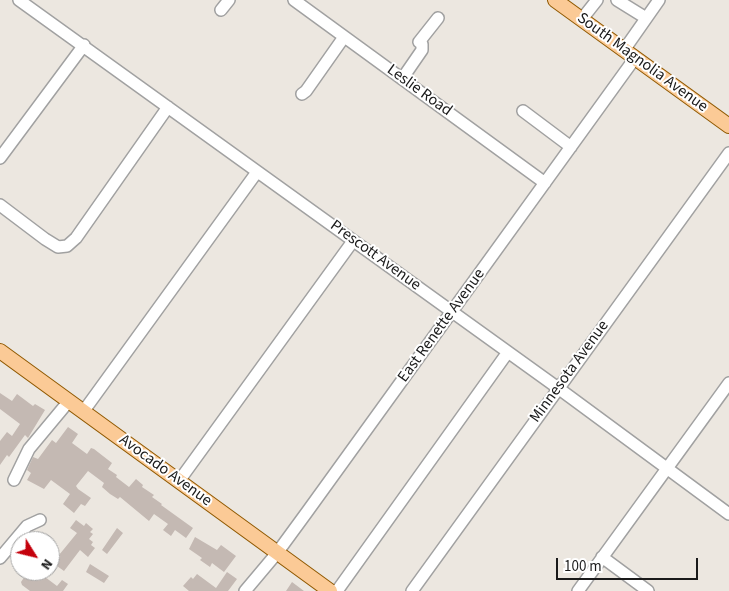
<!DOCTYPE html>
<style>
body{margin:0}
#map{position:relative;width:729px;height:591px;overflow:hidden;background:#ece7e0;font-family:"Source Sans 3",sans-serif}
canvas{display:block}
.north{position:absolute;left:10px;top:531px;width:50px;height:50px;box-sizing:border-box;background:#fff;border:1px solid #a3a3a3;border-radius:50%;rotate:126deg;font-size:14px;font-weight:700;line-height:20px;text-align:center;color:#1a1a1a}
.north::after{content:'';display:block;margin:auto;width:18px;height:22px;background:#c4010c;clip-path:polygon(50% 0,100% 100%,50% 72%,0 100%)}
.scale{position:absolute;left:556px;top:558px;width:142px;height:22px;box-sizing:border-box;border:2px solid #1a1a1a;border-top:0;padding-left:6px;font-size:15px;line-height:18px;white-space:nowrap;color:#1a1a1a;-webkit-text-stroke:4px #fff;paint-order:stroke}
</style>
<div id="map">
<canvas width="729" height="591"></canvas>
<div class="north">N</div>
<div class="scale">100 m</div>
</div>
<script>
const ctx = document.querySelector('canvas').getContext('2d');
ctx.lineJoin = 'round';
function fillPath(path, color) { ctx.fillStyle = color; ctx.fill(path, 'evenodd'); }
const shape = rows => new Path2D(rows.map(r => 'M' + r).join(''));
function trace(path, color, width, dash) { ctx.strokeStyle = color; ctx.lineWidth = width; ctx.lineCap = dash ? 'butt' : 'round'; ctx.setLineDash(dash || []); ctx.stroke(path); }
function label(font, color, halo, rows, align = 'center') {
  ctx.font = font + ' "Source Sans 3",sans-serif'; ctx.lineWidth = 4; ctx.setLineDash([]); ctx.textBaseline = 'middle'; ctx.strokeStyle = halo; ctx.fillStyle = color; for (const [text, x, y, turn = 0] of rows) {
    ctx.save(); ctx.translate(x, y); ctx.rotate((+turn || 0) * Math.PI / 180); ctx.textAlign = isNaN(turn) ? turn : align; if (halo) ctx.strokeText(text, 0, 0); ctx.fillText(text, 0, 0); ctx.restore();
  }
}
fillPath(shape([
 [0,393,12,401,17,394,33,406,35,404,45,410,28,438,25,435,9,457,7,455,0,465,0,441,7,432,12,436,20,424,0,409],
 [68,427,78,434,72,443,87,454,91,448,94,449,112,463,108,469,117,475,116,477,129,487,136,479,143,485,142,487,154,495,152,497,162,504,161,505,193,528,186,538,175,530,171,536,163,530,168,524,154,514,149,521,120,497,118,499,110,494,102,487,104,483,88,471,76,486,78,489,91,498,85,506,81,504,74,513,63,504,70,494,51,480,44,489,27,480,31,473,27,470,33,457,38,459,52,440,56,443],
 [76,520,84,526,86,523,93,529,90,532,93,534,89,539,93,542,91,545,95,548,88,557,80,550,64,571,50,561,50,555,54,550,59,555,77,533,70,528],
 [117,528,123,533,107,554,102,550],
 [195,537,217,550,221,545,236,556,224,572,212,563,210,567,200,560,202,558,189,549],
 [90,564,109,576,104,583,86,572],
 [18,571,37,571,57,586,62,580,68,584,63,591,30,591,22,585,21,582,25,576],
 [227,572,237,579,228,591,189,591,183,586,191,577,193,579,197,574,216,588],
 [292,582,304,591,286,591]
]), '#c4b9b3');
const minor = shape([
 [19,0,558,388,729,514],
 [294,0,545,183],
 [617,0,646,18],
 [221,10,229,0],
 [582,19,597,0],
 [624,50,659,0],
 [402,79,422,50,422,44,419,42,438,18],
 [302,94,306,91,344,37],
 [523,111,571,147],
 [0,158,84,45],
 [0,205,45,239,58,247,67,246,76,238,168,107],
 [83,412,257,172],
 [14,480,29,449,69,401],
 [179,481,353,241],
 [602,557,648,591],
 [0,558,27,526,40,520],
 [245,591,277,553,307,512,635,58],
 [337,591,508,352],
 [412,591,729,153],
 [578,591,729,383]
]);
const major = shape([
 [555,0,729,126],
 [0,351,330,591]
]);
trace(minor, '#a1a1a1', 14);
trace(major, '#905901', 16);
trace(minor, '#fff', 11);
trace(major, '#fbca96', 14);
label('16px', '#1a1a1a', '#fff', [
 ["South Magnolia Avenue",642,63,36],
 ["Leslie Road",419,91,36],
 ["Prescott Avenue",375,256,36],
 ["East Renette Avenue",442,326,-54],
 ["Minnesota Avenue",570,372,-54],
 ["Avocado Avenue",165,471,36]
]);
</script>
